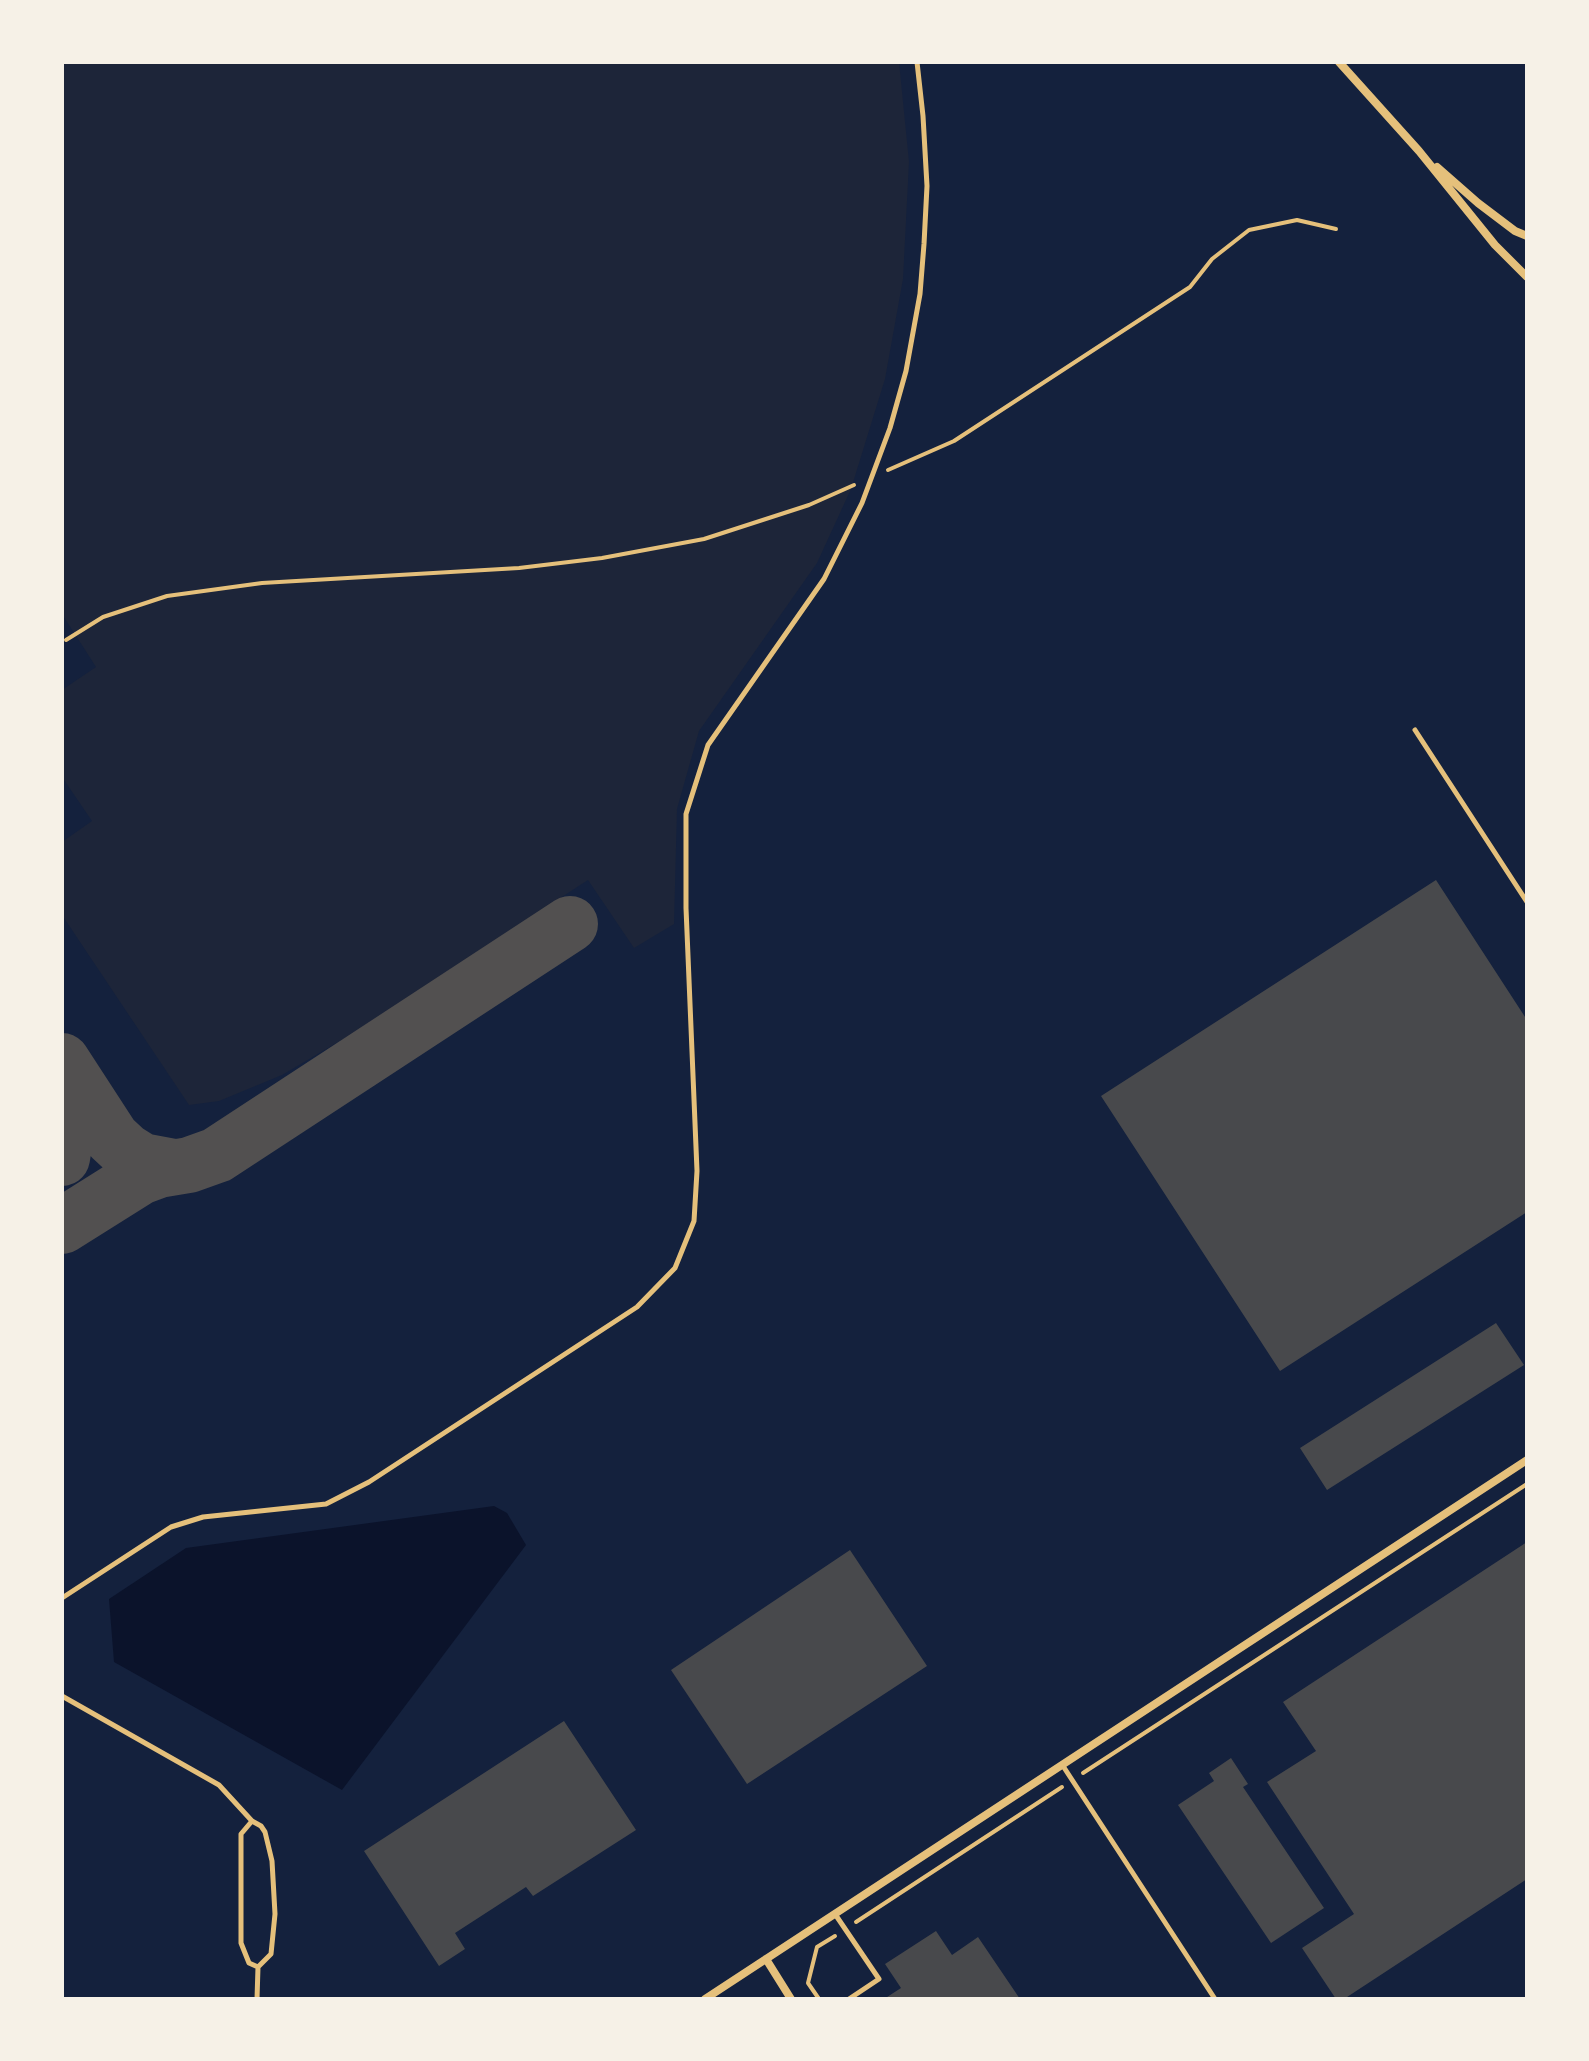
<!DOCTYPE html>
<style>
body{margin:0}
#map{position:relative;width:1589px;height:2061px;overflow:hidden;background:#14213d;font-family:Arial,sans-serif}
canvas{display:block}
.frame{position:absolute;inset:0;border:64px solid #f6f1e7;pointer-events:none}
</style>
<div id="map">
<canvas width="1589" height="2061"></canvas>
<div class="frame"></div>
</div>
<script>
const ctx = document.querySelector('canvas').getContext('2d');
ctx.lineJoin = 'round';
function fillPath(path, color) { ctx.fillStyle = color; ctx.fill(path, 'evenodd'); }
const shape = rows => new Path2D(rows.map(r => 'M' + r).join(''));
function trace(path, color, width, dash) { ctx.strokeStyle = color; ctx.lineWidth = width; ctx.lineCap = dash ? 'butt' : 'round'; ctx.setLineDash(dash || []); ctx.stroke(path); }
fillPath(shape([
 [62,62,899,62,909,162,903,279,885,379,851,489,817,563,699,731,677,809,674,924,634,948,588,880,345,1038,282,1075,219,1101,189,1105,62,915,62,842,92,821,62,777,62,690,96,667,62,614]
]), '#1d2539');
fillPath(shape([
 [494,1506,507,1513,526,1545,342,1790,114,1662,109,1599,186,1548]
]), '#0b132b');
trace(shape([
 [62,1061,112,1138,126,1151,142,1161,174,1167],
 [62,1088,66,1134,62,1158],
 [62,1226,140,1177,159,1170,189,1165,217,1155,570,924]
]), '#525050', 56);
fillPath(shape([
 [1436,880,1527,1020,1527,1212,1280,1371,1101,1096],
 [1496,1323,1524,1365,1327,1490,1300,1448],
 [1527,1542,1527,1879,1344,1999,1336,1999,1302,1948,1354,1914,1267,1782,1316,1751,1283,1702],
 [850,1550,927,1666,747,1784,671,1670],
 [564,1721,636,1830,533,1896,526,1887,455,1933,465,1949,439,1966,364,1851],
 [1231,1758,1248,1784,1243,1787,1324,1908,1271,1943,1178,1805,1214,1781,1209,1773],
 [936,1931,952,1955,978,1937,1020,1999,884,1999,901,1988,885,1964]
]), '#48494c');
trace(shape([
 [888,470,954,441,1190,287,1212,259,1249,230,1297,220,1336,229],
 [66,640,103,617,167,596,262,583,519,568,602,558,704,539,809,505,854,485],
 [1083,1773,1527,1484],
 [856,1922,1062,1787],
 [819,1999,808,1983,817,1947,835,1936]
]), '#e5c07b', 4);
trace(shape([
 [1415,730,1527,902],
 [62,1598,171,1527,203,1517,326,1504,369,1482,637,1307,675,1268,694,1221,697,1171,686,908,686,814,708,745,824,579,862,503,890,428,906,371,920,294,924,244,927,186,923,116,917,62],
 [62,1696,219,1785,252,1821,261,1826,265,1832,272,1861,275,1914,271,1954,258,1967],
 [1063,1766,1215,1999],
 [252,1821,241,1834,241,1943,249,1963,258,1967],
 [835,1914,879,1979,849,1999],
 [257,1999,258,1967]
]), '#e5c07b', 5);
trace(shape([
 [1339,62,1419,151,1495,245,1527,277],
 [1437,167,1478,203,1515,231,1527,236],
 [766,1959,791,1999],
 [705,1999,1527,1460]
]), '#e5c07b', 8);
</script>
